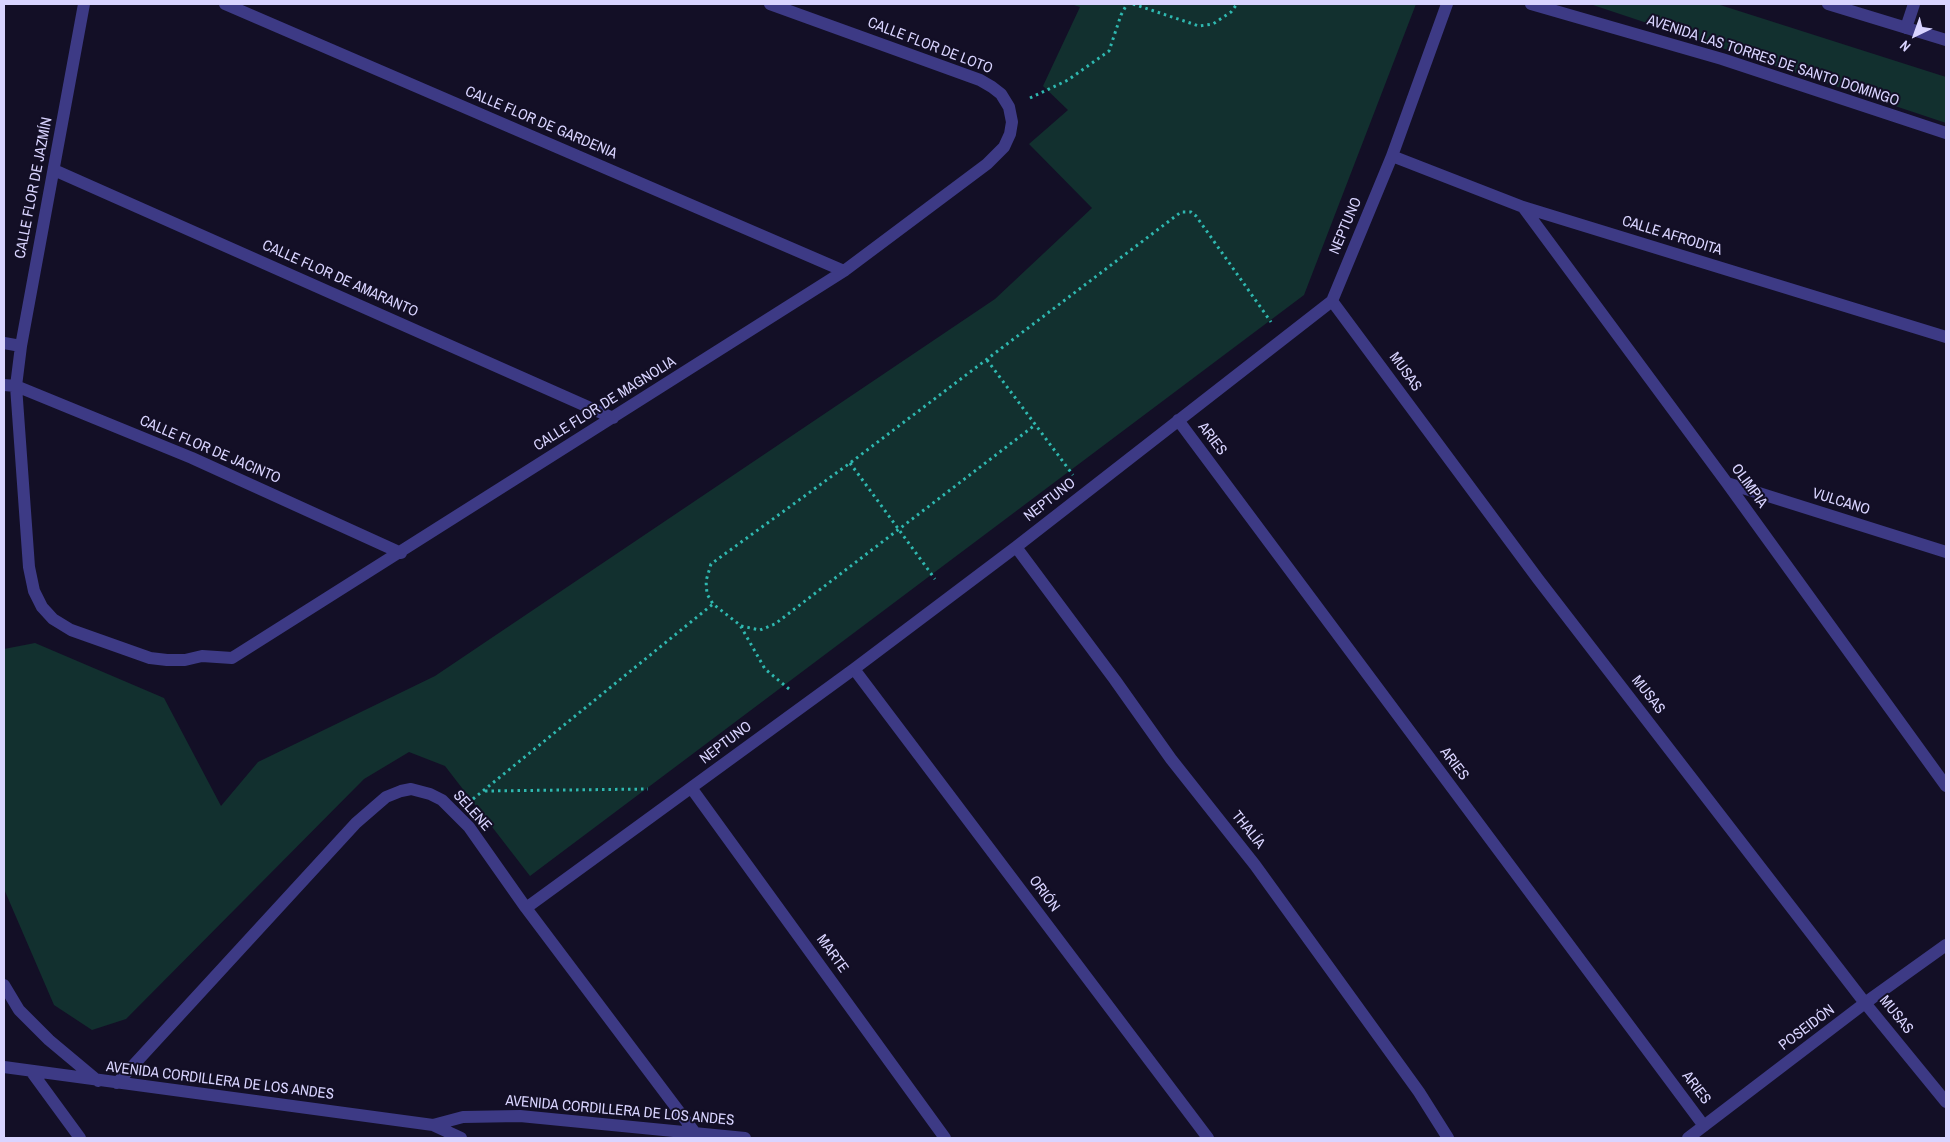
<!DOCTYPE html>
<meta charset="utf-8">
<style>
body{margin:0}
#map{position:relative;width:1950px;height:1142px;overflow:hidden;background:#130f26;font-family:"Archivo Narrow",sans-serif}
canvas{display:block}
.frame{position:absolute;inset:0;border:5px solid #d9d4ff;pointer-events:none}
.north{position:absolute;left:1890px;top:10px;width:50px;height:50px;-webkit-text-stroke:4px #130f26;paint-order:stroke;rotate:222deg;font-size:14px;font-weight:700;line-height:20px;text-align:center;color:#d9d4ff}
.north::after{content:'';display:block;margin:auto;width:18px;height:22px;background:#d9d4ff;clip-path:polygon(50% 0,100% 100%,50% 72%,0 100%)}
</style>
<div id="map">
<canvas width="1950" height="1142"></canvas>
<div class="frame"></div>
<div class="north">N</div>
</div>
<script>
const ctx = document.querySelector('canvas').getContext('2d');
ctx.lineJoin = 'round';
function fillPath(path, color) { ctx.fillStyle = color; ctx.fill(path, 'evenodd'); }
const shape = rows => new Path2D(rows.map(r => 'M' + r).join(''));
function trace(path, color, width, dash) { ctx.strokeStyle = color; ctx.lineWidth = width; ctx.lineCap = dash ? 'butt' : 'round'; ctx.setLineDash(dash || []); ctx.stroke(path); }
function label(font, color, halo, rows, align = 'center') {
  ctx.font = font + ' "Archivo Narrow",sans-serif'; ctx.lineWidth = 4; ctx.setLineDash([]); ctx.textBaseline = 'middle'; ctx.strokeStyle = halo; ctx.fillStyle = color; for (const [text, x, y, turn = 0] of rows) {
    ctx.save(); ctx.translate(x, y); ctx.rotate((+turn || 0) * Math.PI / 180); ctx.textAlign = isNaN(turn) ? turn : align; if (halo) ctx.strokeText(text, 0, 0); ctx.fillText(text, 0, 0); ctx.restore();
  }
}
fillPath(shape([
 [1071,4,1416,4,1304,295,530,876,445,766,409,752,364,779,126,1019,92,1030,54,1005,4,889,4,649,35,643,164,698,221,806,258,762,435,676,995,299,1092,208,1029,144,1068,110,1043,86,1080,7],
 [1590,4,1717,4,1946,77,1946,123]
]), '#12302f');
trace(shape([
 [1133,4,1199,26,1213,24,1231,12,1237,4],
 [1030,98,1068,80,1109,51,1121,15,1127,4],
 [987,360,1073,475],
 [850,463,935,579],
 [741,626,760,630,775,624,1035,425],
 [789,689,765,669,740,625,713,604,707,594,706,581,711,564,850,463,1181,212,1191,212,1196,216,1271,322],
 [485,791,648,789],
 [473,799,713,604]
]), '#2fb8b0', 3, [2.5, 4]);
trace(shape([
 [84,4,21,346,16,386,29,567,34,591,42,607,53,619,71,630,150,658,167,660,185,660,202,656,232,658,844,271,987,164,1004,147,1010,134,1012,122,1009,107,1001,94,992,87,980,80,770,4],
 [225,4,844,271],
 [1531,4,1722,59,1946,133],
 [1828,4,1946,40],
 [1906,28,1914,4],
 [1392,156,1523,207,1946,337],
 [54,170,613,418],
 [1523,207,1727,483,1946,786],
 [1332,301,1538,579,1865,1003,1946,1102],
 [4,343,21,346],
 [4,385,16,386,192,458,401,553],
 [1178,420,1704,1126],
 [1727,483,1946,552],
 [1016,547,1115,680,1171,759,1255,865,1419,1092,1448,1138],
 [854,669,1208,1138],
 [692,789,945,1138],
 [526,908,854,669,1016,547,1332,301,1392,156,1447,4],
 [4,985,19,1010,49,1040,98,1081],
 [4,1067,433,1125,461,1138],
 [31,1071,80,1138],
 [117,1083,356,823,386,797,401,791,411,789,430,794,442,800,469,827,526,908,696,1134],
 [433,1125,463,1117,520,1116,745,1138],
 [1688,1138,1865,1003,1946,945]
]), '#3d3a85', 12);
label('15px', '#d9d4ff', '#130f26', [
 ["CALLE FLOR DE LOTO",930,46,21],
 ["AVENIDA LAS TORRES DE SANTO DOMINGO",1773,61,18],
 ["CALLE FLOR DE GARDENIA",541,123,23],
 ["CALLE FLOR DE JAZMÍN",34,188,-79],
 ["NEPTUNO",1346,226,-67],
 ["CALLE AFRODITA",1672,236,17],
 ["CALLE FLOR DE AMARANTO",340,279,24],
 ["MUSAS",1405,372,54],
 ["CALLE FLOR DE MAGNOLIA",605,404,-32],
 ["ARIES",1212,439,53],
 ["CALLE FLOR DE JACINTO",210,450,23],
 ["OLIMPIA",1749,486,54],
 ["NEPTUNO",1050,500,-38],
 ["VULCANO",1841,502,17],
 ["MUSAS",1648,695,52],
 ["NEPTUNO",726,743,-37],
 ["ARIES",1454,764,53],
 ["SELENE",472,811,48],
 ["THALÍA",1248,830,51],
 ["ORIÓN",1044,894,53],
 ["MARTE",832,954,54],
 ["MUSAS",1896,1015,51],
 ["POSEIDÓN",1807,1028,-37],
 ["AVENIDA CORDILLERA DE LOS ANDES",220,1081,7],
 ["ARIES",1696,1088,53],
 ["AVENIDA CORDILLERA DE LOS ANDES",620,1111,5]
]);
</script>
